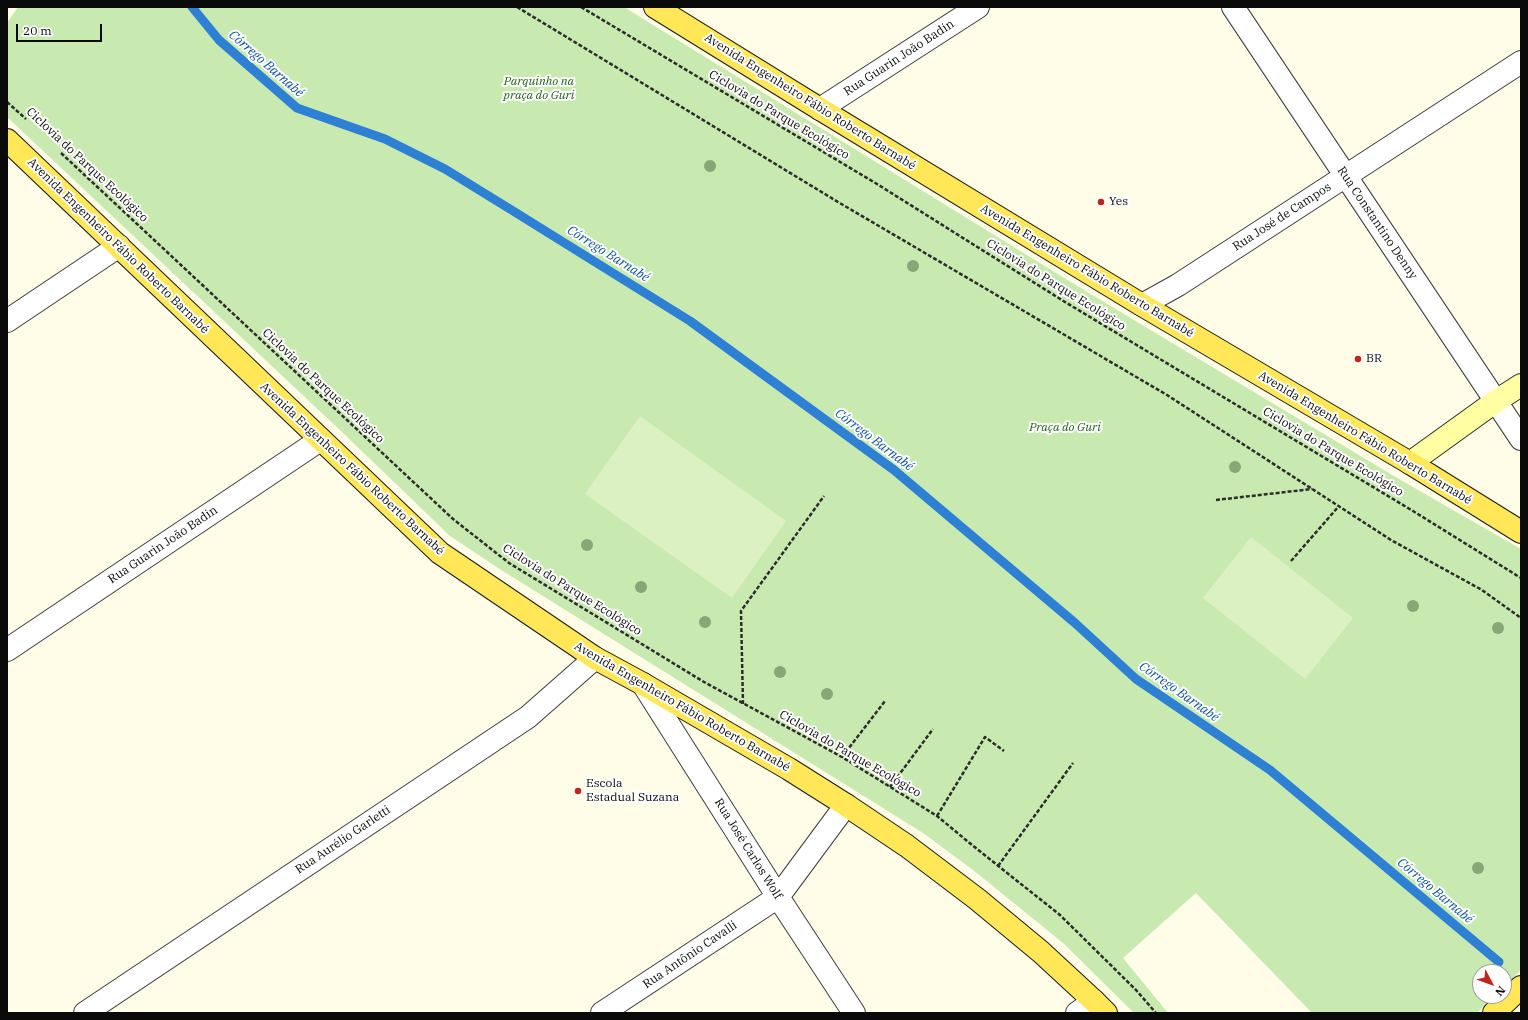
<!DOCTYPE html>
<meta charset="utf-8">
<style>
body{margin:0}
#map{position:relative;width:1528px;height:1020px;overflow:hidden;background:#fffde7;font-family:"IBM Plex Serif",serif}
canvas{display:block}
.frame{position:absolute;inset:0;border:8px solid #0a0a0a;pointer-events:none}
.north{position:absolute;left:1472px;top:964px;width:40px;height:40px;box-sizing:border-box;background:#fff;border:1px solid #9d9d9d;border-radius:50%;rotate:131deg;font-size:11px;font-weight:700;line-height:16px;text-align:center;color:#0a0a0a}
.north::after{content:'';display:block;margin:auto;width:14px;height:18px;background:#bf251d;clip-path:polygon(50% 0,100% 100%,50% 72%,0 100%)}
.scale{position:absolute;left:16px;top:24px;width:86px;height:18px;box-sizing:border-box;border:2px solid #0a0a0a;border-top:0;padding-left:5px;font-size:12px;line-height:14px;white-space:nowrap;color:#0a0a0a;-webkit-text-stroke:3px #fff;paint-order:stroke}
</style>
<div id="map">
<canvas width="1528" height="1020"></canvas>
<div class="frame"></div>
<div class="north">N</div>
<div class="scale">20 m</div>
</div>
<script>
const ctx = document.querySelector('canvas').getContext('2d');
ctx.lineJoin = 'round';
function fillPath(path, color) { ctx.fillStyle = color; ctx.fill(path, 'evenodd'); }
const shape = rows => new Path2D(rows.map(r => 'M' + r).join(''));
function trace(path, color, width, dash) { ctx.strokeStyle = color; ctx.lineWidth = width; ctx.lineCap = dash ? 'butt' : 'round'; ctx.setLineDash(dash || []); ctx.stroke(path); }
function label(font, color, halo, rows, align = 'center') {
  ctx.font = font + ' "IBM Plex Serif",serif'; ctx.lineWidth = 4; ctx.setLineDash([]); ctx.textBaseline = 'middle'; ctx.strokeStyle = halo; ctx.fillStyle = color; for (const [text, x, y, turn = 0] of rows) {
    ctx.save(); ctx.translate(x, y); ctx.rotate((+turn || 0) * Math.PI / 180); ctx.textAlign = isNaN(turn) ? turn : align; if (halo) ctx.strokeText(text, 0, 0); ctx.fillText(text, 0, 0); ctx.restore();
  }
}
fillPath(shape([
 [18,7,624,7,1074,284,1399,479,1521,549,1521,970,1504,987,1504,972,1480,972,1480,996,1494,996,1477,1013,1312,1013,1196,893,1123,958,1168,1013,1134,1013,1063,943,973,870,923,833,498,568,450,536,343,433,7,117,7,23]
]), '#c8eab0');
fillPath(shape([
 [640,416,786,521,732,598,585,494],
 [1251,537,1353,618,1305,679,1203,598]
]), '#dcf1c2');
trace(shape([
 [192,7,219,40,297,108,385,139,445,169,518,214,690,321,894,470,1075,623,1136,679,1270,770,1499,962]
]), '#2d80d3', 9);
const street = shape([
 [1233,7,1521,439],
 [820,109,978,7],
 [1142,305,1178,285,1521,62],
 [7,321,119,246],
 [7,650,320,440],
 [643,684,778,897,854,1013],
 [85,1013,528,717,595,658],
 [602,1013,778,897,846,805],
 [1077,1013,1094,1001]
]);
const secondary = shape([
 [1410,463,1496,401,1521,385]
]);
const primary = shape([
 [655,7,820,109,1142,305,1410,463,1521,532],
 [7,140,440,553,595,658,643,684,789,769,846,805,907,846,977,899,1041,952,1094,1001,1106,1013],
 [1494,1013,1521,987]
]);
trace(street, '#3d3d3d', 24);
trace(secondary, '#2c2c2c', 24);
trace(primary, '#1b1b1b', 24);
trace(shape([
 [517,7,838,202,1167,395,1391,540,1482,590,1521,618],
 [581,7,877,184,1065,302,1413,511,1521,578],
 [7,102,26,119],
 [61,153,453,519,509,563,704,682,842,757,937,816,972,845,1060,915,1136,990,1156,1013],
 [1216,500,1312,489],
 [1291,561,1339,506],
 [743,704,741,611,824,496],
 [842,757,885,701],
 [890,787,933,729],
 [937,816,985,737,1004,751],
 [998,866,1073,763]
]), '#2c2c2c', 2.5, [4, 2]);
trace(street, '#fff', 22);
trace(secondary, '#fffea2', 22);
trace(primary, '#ffe757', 22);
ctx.fillStyle = '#85a876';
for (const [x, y] of [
 [710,166],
 [913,266],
 [1235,467],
 [587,545],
 [641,587],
 [1413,606],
 [705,622],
 [1498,628],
 [780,672],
 [827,694],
 [1478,868]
]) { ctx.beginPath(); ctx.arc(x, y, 6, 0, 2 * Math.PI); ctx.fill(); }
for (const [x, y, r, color] of [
 [1101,202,4,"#bf251d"],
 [1358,359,4,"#bf251d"],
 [578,791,4,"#bf251d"]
]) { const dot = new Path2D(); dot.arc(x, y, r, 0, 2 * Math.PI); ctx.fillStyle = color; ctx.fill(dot); trace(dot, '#fff', 1.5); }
label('12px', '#0a0a0a', '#fff', [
 ["Rua Guarin João Badin",899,58,-33],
 ["Avenida Engenheiro Fábio Roberto Barnabé",810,102,32],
 ["Ciclovia do Parque Ecológico",779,115,31],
 ["Ciclovia do Parque Ecológico",87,165,43],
 ["Rua José de Campos",1282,217,-33],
 ["Rua Constantino Denny",1377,223,56],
 ["Avenida Engenheiro Fábio Roberto Barnabé",118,246,44],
 ["Avenida Engenheiro Fábio Roberto Barnabé",1087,271,31],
 ["Ciclovia do Parque Ecológico",1056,285,32],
 ["Ciclovia do Parque Ecológico",323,386,43],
 ["Avenida Engenheiro Fábio Roberto Barnabé",1365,438,31],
 ["Ciclovia do Parque Ecológico",1333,452,31],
 ["Avenida Engenheiro Fábio Roberto Barnabé",352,469,43],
 ["Rua Guarin João Badin",163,545,-34],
 ["Ciclovia do Parque Ecológico",572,590,32],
 ["Avenida Engenheiro Fábio Roberto Barnabé",682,707,30],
 ["Ciclovia do Parque Ecológico",850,754,30],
 ["Rua Aurélio Garletti",343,840,-34],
 ["Rua José Carlos Wolf",748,849,58],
 ["Rua Antônio Cavalli",690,955,-34]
]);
label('italic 12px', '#216319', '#fff', [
 ["Parquinho na",539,82],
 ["praça do Guri",539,96],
 ["Praça do Guri",1065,428]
]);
label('12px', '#0a0a0a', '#fff', [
 ["Yes",1109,202],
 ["BR",1366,359],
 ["Escola",586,784],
 ["Estadual Suzana",586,798]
], 'left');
label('italic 13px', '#0f52a0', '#fff', [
 ["Córrego Barnabé",266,64,41],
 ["Córrego Barnabé",608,254,32],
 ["Córrego Barnabé",874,440,37],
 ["Córrego Barnabé",1179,692,35],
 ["Córrego Barnabé",1435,891,40]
]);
</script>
